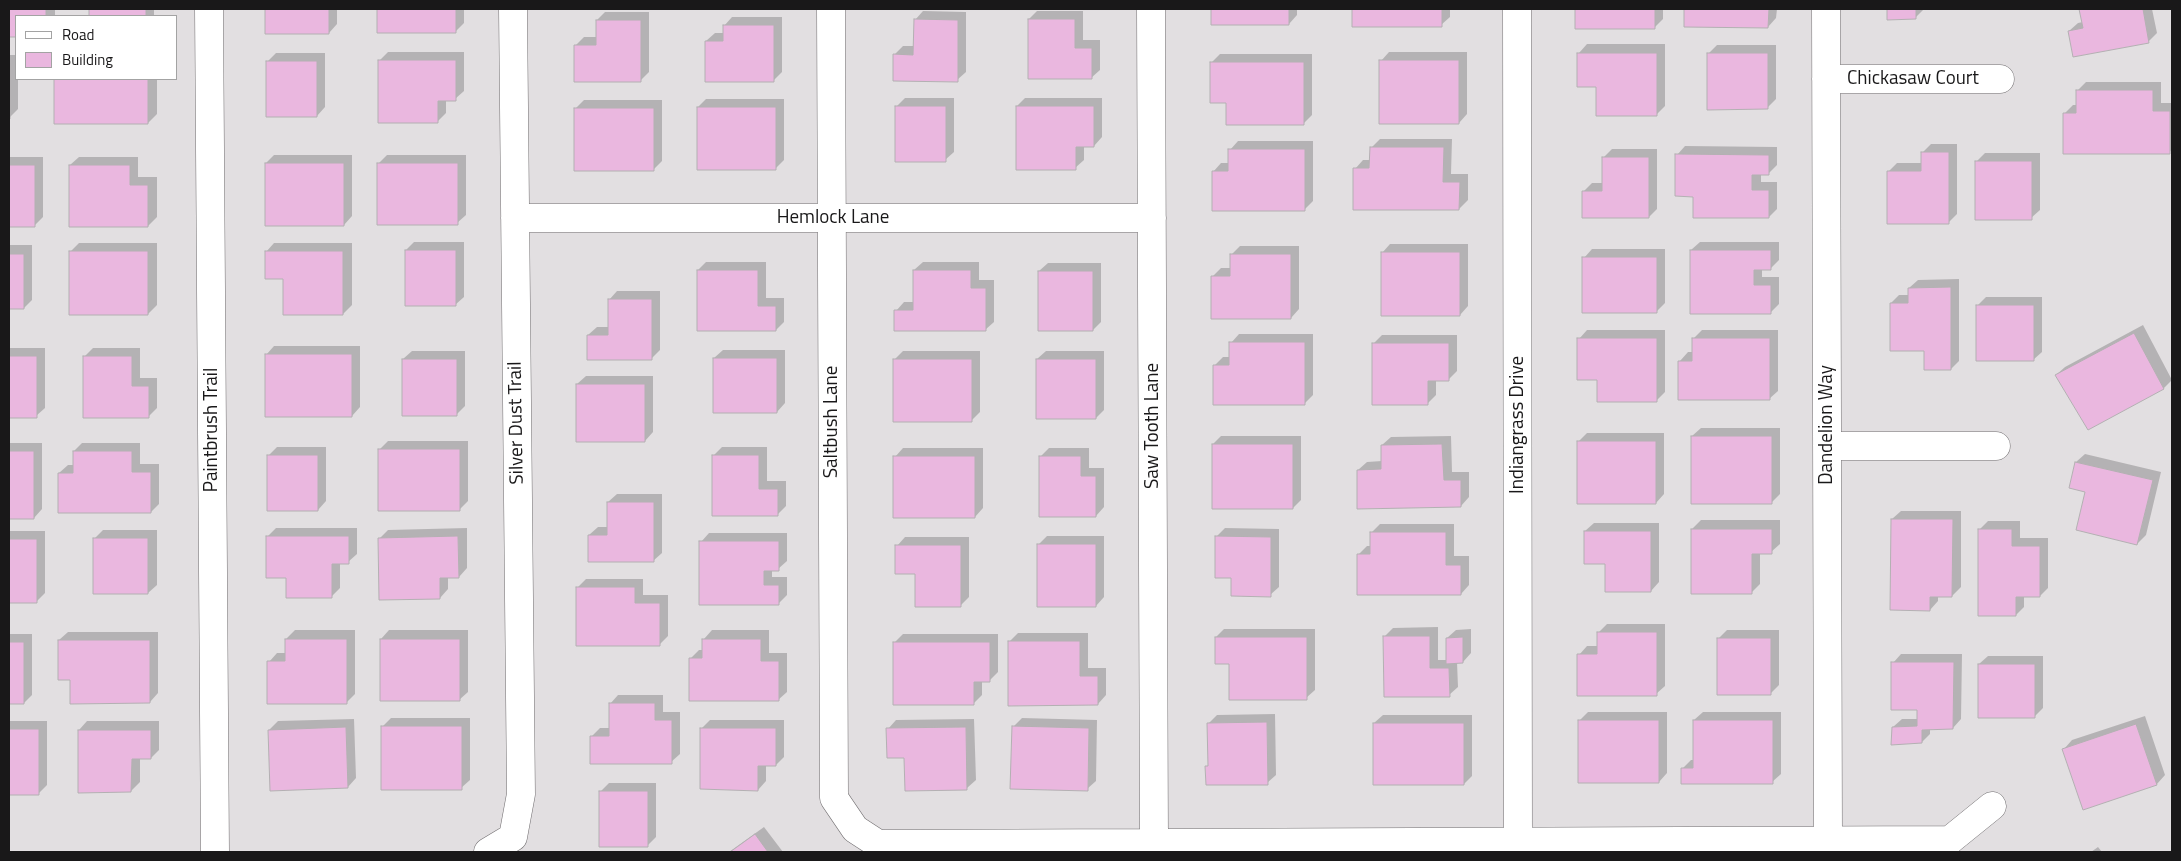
<!DOCTYPE html>
<style>
body{margin:0}
#map{position:relative;width:2181px;height:861px;overflow:hidden;background:#e2dfe1;font-family:"Titillium Web",sans-serif}
canvas{display:block}
.frame{position:absolute;inset:0;border:10px solid #191819;pointer-events:none}
.legend{position:absolute;left:15px;top:15px;width:162px;height:65px;box-sizing:border-box;background:#fff;border:1px solid #a3a3a3;margin:0;padding:6px 9px;list-style:none;font-size:15px;color:#191819}
.legend li{display:flex;align-items:center;gap:10px;height:25px}
.legend b{width:25px;border:1px solid #a3a3a3}
</style>
<div id="map">
<canvas width="2181" height="861"></canvas>
<div class="frame"></div>
<ul class="legend">
<li><b style="height:6px;background:#fff"></b>Road</li>
<li><b style="height:14px;background:#eab7df"></b>Building</li>
</ul>
</div>
<script>
const ctx = document.querySelector('canvas').getContext('2d');
ctx.lineJoin = 'round';
function fillPath(path, color) { ctx.fillStyle = color; ctx.fill(path, 'evenodd'); }
const shape = rows => new Path2D(rows.map(r => 'M' + r).join(''));
function trace(path, color, width, dash) { ctx.strokeStyle = color; ctx.lineWidth = width; ctx.lineCap = dash ? 'butt' : 'round'; ctx.setLineDash(dash || []); ctx.stroke(path); }
function label(font, color, halo, rows, align = 'center') {
  ctx.font = font + ' "Titillium Web",sans-serif'; ctx.lineWidth = 4; ctx.setLineDash([]); ctx.textBaseline = 'middle'; ctx.strokeStyle = halo; ctx.fillStyle = color; for (const [text, x, y, turn = 0] of rows) {
    ctx.save(); ctx.translate(x, y); ctx.rotate((+turn || 0) * Math.PI / 180); ctx.textAlign = isNaN(turn) ? turn : align; if (halo) ctx.strokeText(text, 0, 0); ctx.fillText(text, 0, 0); ctx.restore();
  }
}
fillPath(shape([
 [9,9,55,9,55,16,16,16,16,36,9,36],
 [90,9,154,9,154,16,90,16],
 [266,9,337,9,337,24,329,33,267,33],
 [379,9,464,9,464,23,455,32,379,32],
 [1212,9,1297,9,1297,15,1289,24,1212,24],
 [1354,9,1450,9,1450,17,1441,25,1354,25],
 [1576,9,1663,9,1663,19,1655,27,1576,28],
 [1685,9,1777,9,1776,18,1768,27,1685,26],
 [1888,9,1924,9,1915,18,1889,18],
 [2081,9,2152,9,2157,33,2149,41,2069,31,2078,23,2083,22],
 [923,11,966,12,966,72,957,80,894,55,903,46,915,46,915,20],
 [1037,11,1083,11,1083,40,1100,40,1100,70,1091,78,1029,19],
 [605,12,649,12,649,72,641,80,576,45,584,37,597,37,597,20],
 [732,17,782,17,782,72,774,80,706,41,715,33,724,33,724,26],
 [1587,44,1665,44,1665,106,1656,115,1597,86,1579,53],
 [1717,45,1776,45,1776,99,1767,108,1708,54],
 [388,52,464,52,464,91,455,99,446,99,446,113,437,122,379,61],
 [1389,52,1467,52,1467,114,1459,123,1381,61],
 [276,53,325,53,325,107,317,116,267,62],
 [1220,54,1312,54,1312,115,1303,124,1227,102,1211,63],
 [9,55,16,55,18,79,18,109,9,118],
 [55,79,157,79,157,114,148,123,55,123],
 [2086,82,2161,82,2161,103,2172,103,2172,149,2169,153,2064,114,2073,105,2077,105,2077,91],
 [905,98,954,98,954,152,945,160,897,106],
 [1025,98,1102,98,1102,137,1094,146,1084,146,1084,160,1075,168,1017,106],
 [706,99,784,99,784,160,776,168,698,107],
 [584,100,662,100,662,161,653,170,576,108],
 [1380,139,1452,139,1451,174,1468,174,1468,200,1459,209,1355,169,1363,160,1371,160,1371,148],
 [1238,141,1313,141,1313,201,1304,210,1213,172,1221,163,1230,163,1230,150],
 [1931,144,1957,144,1957,214,1949,222,1888,172,1897,163,1922,163,1922,153],
 [1685,146,1777,147,1777,165,1769,173,1761,173,1761,182,1777,182,1777,209,1769,217,1694,196,1677,155],
 [1612,149,1657,149,1657,209,1649,217,1584,191,1592,183,1604,183,1604,157],
 [1985,153,2040,153,2040,210,2031,218,1977,161],
 [274,155,352,155,352,216,344,225,266,163],
 [387,155,466,155,466,215,457,223,379,163],
 [9,157,43,157,43,217,34,226,9,226],
 [79,157,138,157,138,177,157,177,157,217,148,226,70,165],
 [414,242,464,242,464,297,455,305,406,250],
 [1700,242,1779,242,1779,260,1770,269,1762,269,1762,277,1779,277,1779,304,1770,313,1691,250],
 [79,243,157,243,157,305,148,314,70,252],
 [274,243,352,243,352,305,343,314,284,277,266,252],
 [1390,244,1468,244,1468,306,1460,315,1382,253],
 [9,245,32,245,32,300,24,308,9,308],
 [1240,246,1299,246,1299,309,1291,318,1212,277,1221,268,1231,268,1231,255],
 [1592,249,1665,249,1665,303,1656,312,1584,258],
 [706,262,766,262,766,298,784,298,784,322,776,330,698,270],
 [923,262,979,262,979,280,994,280,994,322,985,330,896,311,904,302,914,302,914,270],
 [1048,263,1101,263,1101,322,1093,330,1039,271],
 [1959,279,1959,361,1951,369,1925,350,1891,303,1899,295,1909,295,1909,288,1918,280],
 [617,291,660,291,660,350,652,358,588,335,597,327,609,327,609,300],
 [1986,297,2042,297,2042,352,2033,360,1978,305],
 [2143,325,2172,380,2164,388,2089,428,2056,375,2065,367],
 [1587,330,1665,330,1665,392,1656,401,1598,379,1579,339],
 [1702,330,1778,330,1778,391,1769,399,1680,361,1688,352,1693,352,1693,339],
 [1239,334,1313,334,1313,395,1304,404,1214,366,1223,357,1231,357,1231,343],
 [1382,335,1457,335,1457,371,1448,380,1436,380,1436,395,1427,404,1373,344],
 [274,346,360,346,360,407,352,416,266,355],
 [9,348,45,348,45,408,36,416,9,416],
 [93,348,140,348,140,378,157,378,157,408,149,416,85,356],
 [723,350,785,350,785,403,777,412,714,358],
 [412,351,465,351,465,406,457,414,403,359],
 [903,351,980,351,980,412,972,420,895,359],
 [1046,351,1104,351,1104,410,1096,418,1037,359],
 [586,376,653,376,653,432,645,441,577,384],
 [1701,428,1780,428,1780,494,1771,503,1692,436],
 [1587,433,1664,433,1664,494,1656,503,1579,441],
 [1221,436,1301,436,1301,500,1293,508,1213,444],
 [1451,436,1452,472,1469,472,1469,497,1461,506,1358,470,1367,462,1382,461,1382,445,1391,437],
 [388,441,468,441,468,501,459,510,379,450],
 [9,443,42,443,42,509,34,518,9,518],
 [82,443,140,443,140,464,159,464,159,504,151,512,59,473,68,465,74,465,74,451],
 [277,447,326,447,326,501,318,510,268,456],
 [722,447,767,447,767,481,786,481,786,506,777,515,713,456],
 [903,448,983,448,983,508,975,517,895,457],
 [1049,448,1089,448,1089,468,1104,468,1104,507,1096,516,1040,457],
 [2085,454,2161,472,2146,535,2137,544,2087,491,2076,462],
 [617,494,662,494,662,553,653,561,589,535,598,527,608,527,608,502],
 [1901,511,1961,511,1961,587,1952,596,1938,596,1938,601,1930,610,1892,519],
 [1701,520,1780,520,1780,544,1771,552,1760,552,1760,584,1752,592,1692,529],
 [1988,521,2020,521,2020,538,2048,538,2048,588,2040,596,2024,596,2024,607,2016,615,1979,530],
 [1594,523,1659,523,1659,582,1651,591,1606,562,1585,531],
 [1380,524,1454,524,1454,556,1469,556,1469,585,1461,594,1359,554,1367,546,1371,546,1371,533],
 [276,528,357,528,357,554,348,562,340,562,340,588,331,597,288,577,267,537],
 [467,528,467,568,459,577,448,577,448,589,440,598,379,539,388,530],
 [1225,528,1279,529,1279,587,1270,595,1232,577,1216,537],
 [103,530,157,530,157,585,148,593,94,539],
 [9,531,45,531,45,593,36,602,9,602],
 [709,533,787,533,787,561,778,569,772,569,772,577,787,577,787,595,778,604,701,542],
 [1047,536,1104,536,1104,597,1096,606,1038,545],
 [905,537,969,537,969,597,960,606,916,573,897,546],
 [586,579,643,579,643,595,668,595,668,636,659,645,577,588],
 [1607,624,1665,624,1665,686,1656,694,1579,655,1587,646,1598,646,1598,633],
 [1438,627,1438,660,1448,660,1447,638,1456,630,1471,629,1471,653,1463,662,1457,662,1458,687,1449,695,1385,636,1393,628],
 [1224,629,1315,629,1315,690,1306,698,1231,662,1216,637],
 [295,630,355,630,355,694,347,702,269,662,277,653,286,653,286,639],
 [389,630,468,630,468,692,459,700,381,639],
 [712,630,769,630,769,653,787,653,787,692,778,700,690,659,699,650,704,650,704,639],
 [1727,630,1779,630,1779,685,1770,694,1719,638],
 [68,632,158,632,158,693,150,702,59,640],
 [1018,633,1088,633,1088,668,1106,668,1106,695,1098,704,1010,641],
 [9,634,32,634,32,695,24,703,9,703],
 [903,634,998,634,998,672,989,681,982,681,982,695,973,704,895,642],
 [1901,654,1962,654,1961,719,1953,728,1930,728,1930,734,1922,742,1893,727,1902,719,1918,719,1919,709,1893,663],
 [1988,656,2043,656,2043,708,2034,717,1979,664],
 [618,695,663,695,663,712,680,712,680,754,671,762,591,737,600,728,610,728,610,704],
 [1588,712,1667,712,1667,773,1659,782,1580,720],
 [1703,712,1781,712,1781,774,1772,782,1682,769,1691,760,1694,760,1694,720],
 [1275,714,1276,775,1267,783,1206,767,1210,764,1209,723,1217,715],
 [1383,715,1472,715,1472,776,1464,784,1374,723],
 [2145,716,2165,775,2157,784,2064,749,2072,740],
 [391,718,470,718,470,780,461,788,382,727],
 [1022,718,1097,720,1096,781,1087,789,1013,727],
 [354,719,356,778,348,787,269,730,278,721],
 [974,719,976,780,967,788,905,756,888,729,896,720],
 [710,720,784,720,784,757,776,765,766,765,766,781,758,790,702,728],
 [9,721,47,721,47,785,38,794,9,794],
 [87,721,159,721,159,750,151,758,140,758,140,782,131,791,79,730],
 [609,783,656,783,656,837,647,846,600,792],
 [764,827,783,852,729,852],
 [2098,847,2102,852,2091,852]
]), '#0003');
const building = shape([
 [9,9,46,9,46,16,16,16,16,37,9,37,9,9],
 [89,9,146,9,146,16,89,16,89,9],
 [265,9,329,9,329,34,265,34,265,9],
 [377,9,456,9,456,33,377,33,377,9],
 [1211,9,1289,9,1289,25,1211,25,1211,9],
 [1352,9,1442,9,1442,27,1352,27,1352,9],
 [1575,9,1655,9,1655,29,1575,29,1575,9],
 [1684,9,1769,9,1768,28,1684,27,1684,9],
 [1887,9,1916,9,1916,19,1887,20,1887,9],
 [2079,9,2143,9,2149,43,2073,57,2068,31,2083,28,2079,9],
 [914,19,958,20,958,82,893,81,893,54,913,55,914,19],
 [1028,19,1075,19,1075,48,1092,48,1092,79,1028,79,1028,19],
 [596,20,641,20,641,82,574,82,574,45,596,45,596,20],
 [723,25,774,25,774,82,705,82,705,41,723,41,723,25],
 [1577,53,1657,53,1657,116,1596,116,1596,87,1577,87,1577,53],
 [1707,53,1768,53,1768,109,1707,110,1707,53],
 [378,60,456,60,456,101,438,101,438,123,378,123,378,60],
 [1379,60,1459,60,1459,124,1379,124,1379,60],
 [266,61,317,61,317,117,266,117,266,61],
 [1210,62,1304,62,1304,125,1226,125,1226,103,1210,103,1210,62],
 [9,63,10,63,10,119,9,119,9,63],
 [54,79,148,79,148,124,54,124,54,79],
 [2076,90,2153,90,2153,111,2170,111,2170,154,2063,154,2063,113,2076,113,2076,90],
 [895,106,946,106,946,162,895,162,895,106],
 [1016,106,1094,106,1094,147,1076,147,1076,170,1016,170,1016,106],
 [697,107,776,107,776,170,697,170,697,107],
 [574,108,654,108,654,171,574,171,574,108],
 [1370,147,1444,147,1443,182,1460,182,1459,210,1353,210,1353,168,1369,168,1370,147],
 [1228,149,1305,149,1305,211,1212,211,1212,171,1228,171,1228,149],
 [1921,152,1949,152,1949,224,1887,224,1887,171,1921,171,1921,152],
 [1675,154,1769,155,1769,175,1752,175,1752,190,1769,190,1769,218,1693,218,1693,197,1675,196,1675,154],
 [1602,157,1649,157,1649,218,1582,218,1582,191,1602,191,1602,157],
 [1975,161,2032,161,2032,220,1975,220,1975,161],
 [265,163,344,163,344,226,265,226,265,163],
 [377,163,458,163,458,225,377,225,377,163],
 [9,165,35,165,35,227,9,227,9,165],
 [69,165,130,165,130,185,148,185,148,227,69,227,69,165],
 [405,250,456,250,456,306,405,306,405,250],
 [1690,250,1771,250,1771,270,1754,270,1754,285,1771,285,1771,314,1690,314,1690,250],
 [69,251,148,251,148,315,69,315,69,251],
 [265,251,343,251,343,315,283,315,283,279,265,279,265,251],
 [1381,252,1460,252,1460,316,1381,316,1381,252],
 [9,254,24,254,24,309,9,309,9,254],
 [1230,254,1291,254,1291,319,1211,319,1211,276,1230,276,1230,254],
 [1582,257,1657,257,1657,313,1582,313,1582,257],
 [697,270,758,270,758,306,776,306,776,331,697,331,697,270],
 [913,270,971,270,971,288,986,288,986,331,894,331,894,310,913,310,913,270],
 [1038,271,1093,271,1093,331,1038,331,1038,271],
 [1951,287,1951,370,1924,370,1924,351,1890,351,1890,303,1908,303,1908,288,1951,287],
 [608,299,652,299,652,360,587,360,587,335,608,335,608,299],
 [1976,305,2034,305,2034,361,1976,361,1976,305],
 [2134,333,2164,389,2088,430,2055,375,2134,333],
 [1577,338,1657,338,1657,402,1597,402,1597,380,1577,380,1577,338],
 [1692,338,1770,338,1770,400,1678,400,1678,361,1692,361,1692,338],
 [1229,342,1305,342,1305,405,1213,405,1213,365,1229,365,1229,342],
 [1372,343,1449,343,1449,381,1428,381,1428,405,1372,405,1372,343],
 [265,354,352,354,352,417,265,417,265,354],
 [9,356,37,356,37,418,9,418,9,356],
 [83,356,132,356,132,386,149,386,149,418,83,418,83,356],
 [713,358,777,358,777,413,713,413,713,358],
 [402,359,457,359,457,416,402,416,402,359],
 [893,359,972,359,972,422,893,422,893,359],
 [1036,359,1096,359,1096,419,1036,419,1036,359],
 [576,384,645,384,645,442,576,442,576,384],
 [1691,436,1772,436,1772,504,1691,504,1691,436],
 [1577,441,1656,441,1656,504,1577,504,1577,441],
 [1212,444,1293,444,1293,509,1212,509,1212,444],
 [1442,444,1444,480,1461,480,1461,507,1357,509,1357,470,1381,469,1381,445,1442,444],
 [378,449,460,449,460,511,378,511,378,449],
 [9,451,34,451,34,519,9,519,9,451],
 [73,451,132,451,132,472,151,472,151,513,58,513,58,473,73,473,73,451],
 [267,455,318,455,318,511,267,511,267,455],
 [712,455,759,455,759,489,778,489,778,516,712,516,712,455],
 [893,456,975,456,975,518,893,518,893,456],
 [1039,456,1081,456,1081,476,1096,476,1096,517,1039,517,1039,456],
 [2075,462,2153,480,2137,545,2076,530,2085,492,2069,488,2075,462],
 [607,502,654,502,654,562,588,562,588,535,607,535,607,502],
 [1891,519,1953,519,1952,597,1930,597,1930,611,1890,610,1891,519],
 [1691,529,1772,529,1772,554,1752,554,1752,594,1691,594,1691,529],
 [1978,529,2012,529,2012,546,2040,546,2040,597,2016,597,2016,616,1978,616,1978,529],
 [1584,531,1651,531,1651,592,1605,592,1605,564,1584,564,1584,531],
 [1370,532,1446,532,1446,565,1461,565,1461,595,1357,595,1357,554,1370,554,1370,532],
 [266,536,349,536,349,564,332,564,332,598,286,598,286,578,266,578,266,536],
 [458,536,459,578,440,578,440,599,379,600,378,538,458,536],
 [1215,536,1271,537,1271,597,1231,596,1231,578,1215,578,1215,536],
 [93,538,148,538,148,594,93,594,93,538],
 [9,539,37,539,37,603,9,603,9,539],
 [699,541,779,541,779,571,764,571,764,585,779,585,779,605,699,605,699,541],
 [1037,544,1096,544,1096,607,1037,607,1037,544],
 [895,545,961,545,961,607,915,607,915,574,895,574,895,545],
 [576,587,635,587,635,603,660,603,660,646,576,646,576,587],
 [1597,632,1657,632,1657,696,1577,696,1577,654,1597,654,1597,632],
 [1383,636,1430,636,1430,668,1449,668,1450,697,1384,697,1383,636],
 [1215,637,1307,637,1307,700,1229,700,1229,664,1215,664,1215,637],
 [1463,637,1463,663,1446,664,1446,638,1463,637],
 [1717,638,1771,638,1771,695,1717,695,1717,638],
 [285,639,347,639,347,704,267,704,267,661,285,661,285,639],
 [380,639,460,639,460,701,380,701,380,639],
 [702,639,761,639,761,661,779,661,779,701,689,701,689,658,702,658,702,639],
 [58,640,150,640,150,703,70,704,70,680,58,680,58,640],
 [1008,641,1080,641,1080,676,1098,676,1098,705,1008,706,1008,641],
 [9,642,24,642,24,704,9,704,9,642],
 [893,642,990,642,990,682,974,682,974,705,893,705,893,642],
 [1891,662,1954,662,1953,729,1922,730,1922,743,1891,745,1892,727,1917,726,1917,710,1891,710,1891,662],
 [1978,664,2035,664,2035,718,1978,718,1978,664],
 [609,703,655,703,655,720,672,720,672,764,590,764,590,736,609,736,609,703],
 [1578,720,1659,720,1659,783,1578,783,1578,720],
 [1693,720,1773,720,1773,784,1681,784,1681,768,1693,768,1693,720],
 [1267,722,1268,785,1206,785,1205,766,1208,766,1207,723,1267,722],
 [1373,723,1464,723,1464,785,1373,785,1373,723],
 [2136,724,2157,785,2083,810,2062,749,2136,724],
 [381,726,462,726,462,790,381,790,381,726],
 [1012,726,1089,728,1088,791,1010,789,1012,726],
 [346,727,348,788,270,791,268,730,346,727],
 [966,727,967,790,905,791,904,758,887,758,886,728,966,727],
 [700,728,776,728,776,766,758,766,758,791,700,789,700,728],
 [9,729,39,729,39,795,9,795,9,729],
 [78,730,151,730,151,759,132,759,131,792,78,793,78,730],
 [599,791,648,791,648,847,599,847,599,791],
 [755,834,768,852,730,852,755,834]
]);
fillPath(building, '#eab7df');
trace(building, '#b3b0b2', 1);
const minor = shape([
 [209,9,215,852],
 [831,9,834,798,855,829,878,844,1950,840,1992,806],
 [1151,9,1154,843],
 [1826,9,1828,841],
 [1826,79,2000,79],
 [515,218,1152,218],
 [1827,446,1996,446],
 [488,852,513,837,521,794,513,9],
 [1515,852,1518,842,1517,9]
]);
trace(minor, '#716e70', 29);
trace(minor, '#fff', 28);
label('19px', '#191819', '#fff', [
 ["Chickasaw Court",1913,79],
 ["Hemlock Lane",833,218],
 ["Saltbush Lane",832,422,-90],
 ["Silver Dust Trail",517,423,-91],
 ["Indiangrass Drive",1518,425,-90],
 ["Dandelion Way",1827,425,-90],
 ["Saw Tooth Lane",1153,426,-90],
 ["Paintbrush Trail",212,430,-90]
]);
</script>
